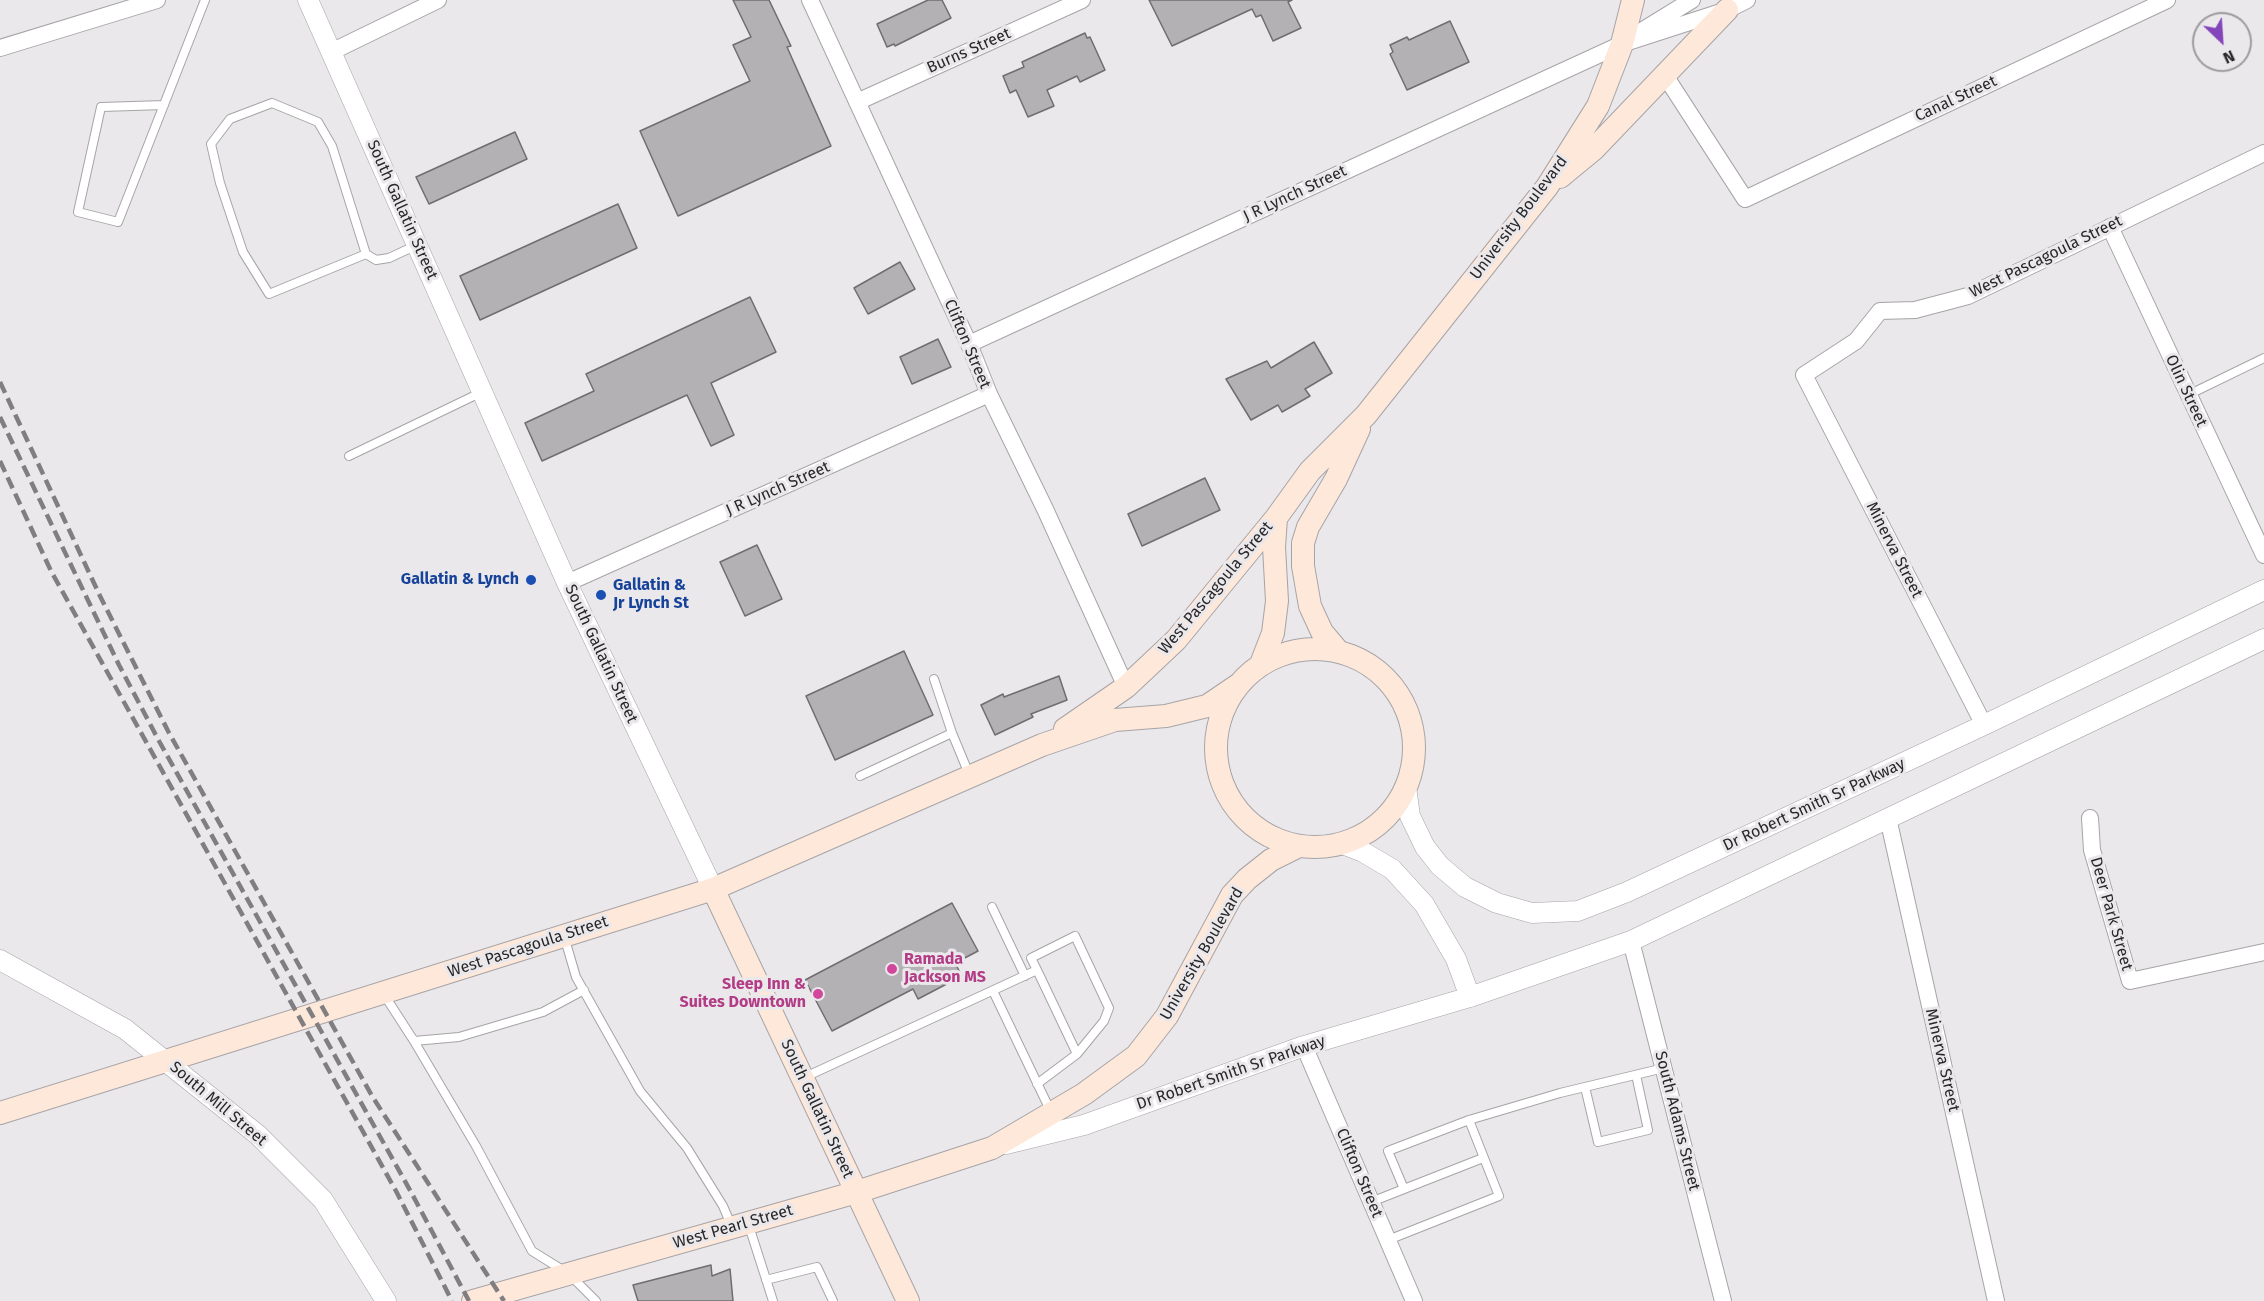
<!DOCTYPE html>
<style>
body{margin:0}
#map{position:relative;width:2264px;height:1301px;overflow:hidden;background:#ebe8ec;font-family:"Fira Sans",sans-serif}
canvas{display:block}
.north{position:absolute;left:2192px;top:12px;width:60px;height:60px;box-sizing:border-box;background:#ebe8ec;border:2px solid #9d9b9e;border-radius:50%;rotate:155deg;font-size:16px;font-weight:700;line-height:24px;text-align:center;color:#292829}
.north::after{content:'';display:block;margin:auto;width:21px;height:27px;background:#8445ba;clip-path:polygon(50% 0,100% 100%,50% 72%,0 100%)}
</style>
<div id="map">
<canvas width="2264" height="1301"></canvas>
<div class="north">N</div>
</div>
<script>
const ctx = document.querySelector('canvas').getContext('2d');
ctx.lineJoin = 'round';
function fillPath(path, color) { ctx.fillStyle = color; ctx.fill(path, 'evenodd'); }
const shape = rows => new Path2D(rows.map(r => 'M' + r).join(''));
function trace(path, color, width, dash) { ctx.strokeStyle = color; ctx.lineWidth = width; ctx.lineCap = dash ? 'butt' : 'round'; ctx.setLineDash(dash || []); ctx.stroke(path); }
function label(font, color, halo, rows, align = 'center') {
  ctx.font = font + ' "Fira Sans",sans-serif'; ctx.lineWidth = 6; ctx.setLineDash([]); ctx.textBaseline = 'middle'; ctx.strokeStyle = halo; ctx.fillStyle = color; for (const [text, x, y, turn = 0] of rows) {
    ctx.save(); ctx.translate(x, y); ctx.rotate((+turn || 0) * Math.PI / 180); ctx.textAlign = isNaN(turn) ? turn : align; if (halo) ctx.strokeText(text, 0, 0); ctx.fillText(text, 0, 0); ctx.restore();
  }
}
const building = shape([
 [733,0,769,0,791,46,787,47,831,146,678,216,640,131,750,81,733,45,751,37,733,0],
 [928,0,942,0,951,18,895,46,894,44,887,47,877,24,928,0],
 [1149,0,1292,0,1288,2,1301,28,1273,41,1261,15,1256,17,1252,9,1172,46,1149,0],
 [1450,21,1469,62,1407,90,1390,54,1393,52,1390,45,1407,37,1409,40,1450,21],
 [1085,33,1087,38,1090,37,1105,70,1080,82,1077,76,1047,90,1054,106,1028,117,1016,90,1010,93,1003,76,1024,67,1022,62,1085,33],
 [515,132,527,159,429,204,416,177,515,132],
 [618,204,637,248,480,320,460,276,618,204],
 [900,262,915,289,868,314,854,288,900,262],
 [750,297,776,352,711,383,734,435,711,446,687,395,542,461,525,423,594,391,586,374,750,297],
 [938,339,951,367,912,384,900,357,938,339],
 [1314,342,1332,373,1305,389,1310,396,1282,412,1278,405,1251,420,1226,379,1267,361,1271,368,1314,342],
 [1205,478,1220,510,1142,546,1128,514,1205,478],
 [757,545,782,599,745,616,720,562,757,545],
 [904,651,933,715,835,760,806,696,904,651],
 [1059,676,1067,700,1031,714,1033,717,995,735,981,705,1003,694,1004,697,1059,676],
 [952,903,978,951,955,963,962,976,918,999,913,989,832,1031,805,980,952,903],
 [711,1265,712,1276,730,1269,733,1301,638,1301,633,1285,711,1265]
]);
fillPath(building, '#b3b1b4');
trace(building, '#6f6d70', 1.5);
const service = shape([
 [164,105,101,107,78,212,118,222,205,0],
 [366,254,269,294,243,252,220,183,211,144,230,119,272,103,318,122,332,146,366,254,376,260,389,258,417,245],
 [2188,395,2264,358],
 [349,456,482,392],
 [934,679,952,733],
 [860,776,952,733,969,774],
 [992,907,1025,976],
 [564,936,576,977,640,1091,687,1148,723,1206,732,1227],
 [993,991,1051,1112],
 [383,993,414,1041,459,1037,543,1012,584,990],
 [414,1041,476,1146,532,1251,569,1274,596,1301],
 [803,1078,1037,970,1077,1054,1104,1021,1109,1008,1075,936,1031,958,1037,970],
 [1037,1084,1077,1054],
 [1585,1087,1598,1142,1648,1130,1636,1075],
 [1404,1189,1483,1158],
 [1371,1202,1404,1189,1388,1151,1469,1120],
 [748,1223,773,1301],
 [1388,1240,1499,1196,1469,1120,1560,1093,1664,1068],
 [766,1280,817,1267,833,1301]
]);
const minor = shape([
 [810,0,969,344,989,394,1045,509,1126,687],
 [1640,32,1692,0],
 [0,48,157,0],
 [331,52,438,0],
 [1666,77,1745,199,2167,0],
 [857,102,1082,0],
 [2110,227,2264,555],
 [969,344,1622,44,1727,10,1747,0],
 [567,583,989,394],
 [1984,725,1804,375,1856,341,1880,311,1915,310,1968,296,2264,153],
 [1888,818,1996,1301],
 [2090,818,2092,850,2130,981,2264,952],
 [1631,941,1723,1301],
 [1304,1046,1414,1301]
]);
const tertiary = shape([
 [308,0,567,583,713,889],
 [1406,787,1410,816,1425,847,1440,866,1465,887,1497,903,1532,913,1578,911,1627,892,1984,725,2264,590],
 [1340,843,1363,852,1392,869,1424,904,1456,959,1470,997],
 [0,960,125,1029,258,1135,323,1200,386,1301],
 [1006,1144,1084,1125,1304,1046,1470,997,1631,941,2264,639]
]);
const secondary = shape([
 [1560,177,1594,149,1727,10],
 '1216 748a99 99 0 1 1 198 0a99 99 0 1 1-198 0Z',
 [1338,651,1322,632,1310,606,1303,566,1303,543,1308,527,1336,479,1359,429],
 [1261,664,1273,633,1277,601,1274,547,1276,518],
 [1065,729,1126,687,1176,640,1276,518,1310,471,1366,415,1547,187,1598,106,1622,44,1633,0],
 [713,889,908,1301],
 [0,1113,713,889,1042,745,1115,720,1166,716,1207,706,1238,685],
 [473,1301,857,1192,992,1148,1084,1094,1136,1056,1167,1016,1232,895,1247,879,1271,860,1299,846]
]);
trace(service, '#a6a4a7', 10);
trace(minor, '#a6a4a7', 18);
trace(tertiary, '#a6a4a7', 21);
trace(secondary, '#a6a4a7', 24);
trace(service, '#fff', 8);
trace(minor, '#fff', 16);
trace(tertiary, '#fff', 20);
trace(secondary, '#fee8da', 22);
trace(shape([
 [0,382,100,596,168,731,372,1096,504,1301],
 [0,417,119,665,159,741,411,1192,469,1301],
 [0,461,51,571,396,1191,452,1301]
]), '#807e81', 4.5, [12, 6]);
for (const [x, y, r, color] of [
 [531,580,6,"#1a4fb4"],
 [601,595,6,"#1a4fb4"],
 [892,969,6,"#d1479c"],
 [818,994,6,"#d1479c"]
]) { const dot = new Path2D(); dot.arc(x, y, r, 0, 2 * Math.PI); ctx.fillStyle = color; ctx.fill(dot); trace(dot, '#ebe8ec', 2); }
label('16px', '#292829', '#ebe8ec', [
 ["Burns Street",969,51,-24],
 ["Canal Street",1956,99,-25],
 ["J R Lynch Street",1295,194,-25],
 ["South Gallatin Street",402,210,66],
 ["University Boulevard",1519,218,-53],
 ["West Pascagoula Street",2046,257,-26],
 ["Clifton Street",967,344,67],
 ["Olin Street",2186,391,65],
 ["J R Lynch Street",778,489,-24],
 ["Minerva Street",1894,550,63],
 ["West Pascagoula Street",1216,588,-50],
 ["South Gallatin Street",601,654,65],
 ["Dr Robert Smith Sr Parkway",1814,805,-25],
 ["Deer Park Street",2111,914,74],
 ["West Pascagoula Street",528,947,-18],
 ["University Boulevard",1202,954,-60],
 ["Minerva Street",1942,1060,77],
 ["Dr Robert Smith Sr Parkway",1231,1073,-19],
 ["South Mill Street",218,1104,40],
 ["South Gallatin Street",817,1109,65],
 ["South Adams Street",1677,1121,76],
 ["Clifton Street",1359,1173,67],
 ["West Pearl Street",733,1227,-16]
]);
label('bold 16px', '#164399', '#ebe8ec', [
 ["Gallatin & Lynch",519,580],
 ["Gallatin &",613,586,"left"],
 ["Jr Lynch St",613,604,"left"]
], 'right');
label('bold 16px', '#b23c85', '#ebe8ec', [
 ["Ramada",904,960],
 ["Jackson MS",904,978],
 ["Sleep Inn &",806,985,"right"],
 ["Suites Downtown",806,1003,"right"]
], 'left');
</script>
